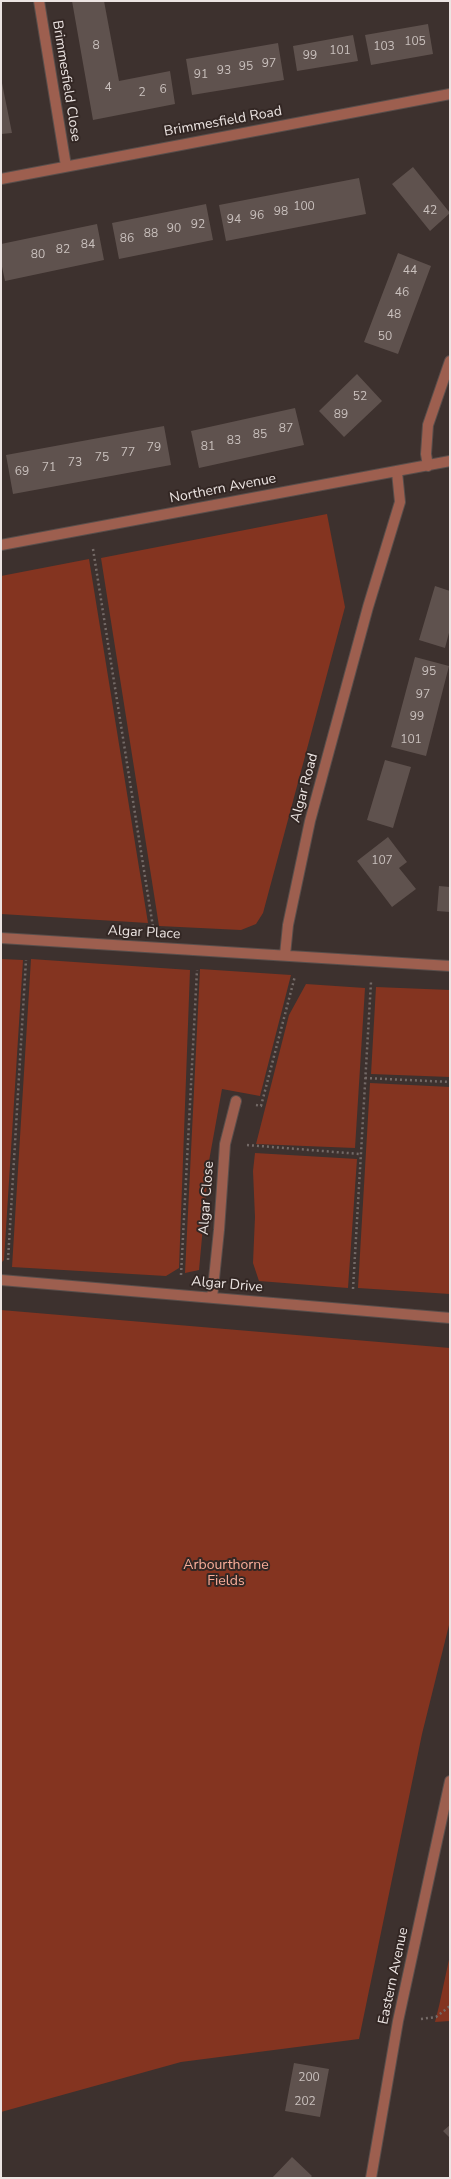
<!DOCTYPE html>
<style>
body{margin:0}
#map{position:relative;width:451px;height:2179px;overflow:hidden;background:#3d312e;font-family:"Nunito Sans",sans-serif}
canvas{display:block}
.frame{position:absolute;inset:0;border:2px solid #ece4e2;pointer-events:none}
</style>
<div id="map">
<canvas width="451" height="2179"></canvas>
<div class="frame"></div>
</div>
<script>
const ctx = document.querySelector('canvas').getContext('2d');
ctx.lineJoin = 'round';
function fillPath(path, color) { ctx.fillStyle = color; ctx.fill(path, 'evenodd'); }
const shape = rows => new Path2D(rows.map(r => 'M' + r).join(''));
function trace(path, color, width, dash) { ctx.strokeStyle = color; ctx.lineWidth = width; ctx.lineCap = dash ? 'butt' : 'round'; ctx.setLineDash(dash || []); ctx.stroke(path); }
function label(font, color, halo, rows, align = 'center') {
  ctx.font = font + ' "Nunito Sans",sans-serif'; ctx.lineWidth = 4; ctx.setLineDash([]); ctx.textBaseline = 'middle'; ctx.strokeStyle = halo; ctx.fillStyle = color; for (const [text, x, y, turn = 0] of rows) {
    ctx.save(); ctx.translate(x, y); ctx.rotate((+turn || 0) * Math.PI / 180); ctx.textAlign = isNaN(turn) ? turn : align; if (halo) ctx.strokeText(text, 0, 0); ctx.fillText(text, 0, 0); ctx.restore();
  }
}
fillPath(shape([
 [327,514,345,607,263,913,256,924,241,930,159,926,101,558],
 [89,559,148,923,1,914,1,576],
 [1,959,23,960,4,1260,1,1263],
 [31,959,190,970,179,1268,166,1276,12,1267],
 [200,969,291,975,260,1096,222,1089,209,1161,199,1270,185,1273],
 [306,984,365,988,355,1148,256,1144,289,1015],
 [376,987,450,990,450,1077,371,1074],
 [370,1083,450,1087,450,1294,358,1288],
 [255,1153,357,1159,348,1288,259,1281,253,1263,255,1217,253,1171],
 [1,1310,450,1348,450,1621,422,1734,359,2039,181,2062,1,2112],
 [450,1955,450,2021,435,2022,439,2006]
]), '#843420');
fillPath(shape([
 [72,1,104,1,119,81,170,71,175,104,93,120],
 [428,24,433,54,371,65,365,35],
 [353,35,358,61,297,71,293,46],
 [278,43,284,80,192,95,186,59],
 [1,78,12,133,1,134],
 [413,167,450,213,430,231,392,184],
 [359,178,366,214,226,241,219,205],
 [206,204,213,240,119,259,112,223],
 [97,224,104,260,5,281,1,262,1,244],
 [398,253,431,266,398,354,364,342],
 [357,374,382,401,344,437,319,411],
 [295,408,304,445,199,468,191,431],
 [164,426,171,465,13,494,6,455],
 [435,586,450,591,450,629,445,648,419,640],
 [415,657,449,666,426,756,391,747],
 [385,760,411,767,393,828,367,820],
 [388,837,407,862,399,868,416,889,392,907,357,861],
 [439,886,450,887,450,912,437,911],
 [294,2063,329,2069,320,2117,285,2111],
 [450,2125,450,2138,443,2131],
 [292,2157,312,2176,310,2178,272,2178]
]), '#5f524e');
const street = shape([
 [39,1,66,166],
 [1,179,450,94],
 [428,466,426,454,428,425,450,361],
 [1,545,450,461],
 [1,938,450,966],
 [285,955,288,925,310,821,368,607,400,502,397,472],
 [1,1280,450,1318],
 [212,1298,219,1230,225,1144,236,1101],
 [371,2178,398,2021,450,1781]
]);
trace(street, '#594e4b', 12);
trace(shape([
 [93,549,153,927],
 [365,1078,450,1082],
 [256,1105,261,1106,295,976],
 [247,1145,360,1154],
 [8,1260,26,960],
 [181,1275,197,970],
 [353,1289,371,982],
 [421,2019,436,2017,450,2006]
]), '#746a67', 2.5, [2, 3]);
trace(street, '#9d5f4f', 10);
label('12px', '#c9c0bd', null, [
 ["105",415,42],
 ["8",96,46],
 ["103",384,47],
 ["101",340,51],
 ["99",310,56],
 ["97",269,64],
 ["95",246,67],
 ["93",224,71],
 ["91",201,75],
 ["4",108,88],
 ["6",163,90],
 ["2",142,93],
 ["100",304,207],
 ["42",430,211],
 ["98",281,212],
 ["96",257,216],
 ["94",234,220],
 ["92",198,225],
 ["90",174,229],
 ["88",151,234],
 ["86",127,239],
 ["84",88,245],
 ["82",63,250],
 ["80",38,255],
 ["44",410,271],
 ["46",402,293],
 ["48",394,315],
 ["50",385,337],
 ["52",360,397],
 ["89",341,415],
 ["87",286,429],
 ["85",260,435],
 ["83",234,441],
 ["81",208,447],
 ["79",154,448],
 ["77",128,453],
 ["75",102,458],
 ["73",75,463],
 ["71",49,468],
 ["69",22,472],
 ["95",429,672],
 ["97",423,695],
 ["99",417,717],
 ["101",411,740],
 ["107",382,861],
 ["200",309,2078],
 ["202",305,2102]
]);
label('14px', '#ece4e2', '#332724', [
 ["Brimmesfield Close",66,81,81],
 ["Brimmesfield Road",223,122,-10],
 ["Northern Avenue",223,489,-11],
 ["Algar Road",305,788,-75],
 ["Algar Place",144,933,3],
 ["Algar Close",207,1198,-86],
 ["Algar Drive",227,1285,5],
 ["Eastern Avenue",394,1976,-78]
]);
label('14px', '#f9ad99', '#332724', [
 ["Arbourthorne",226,1566],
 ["Fields",226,1582]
]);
</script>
